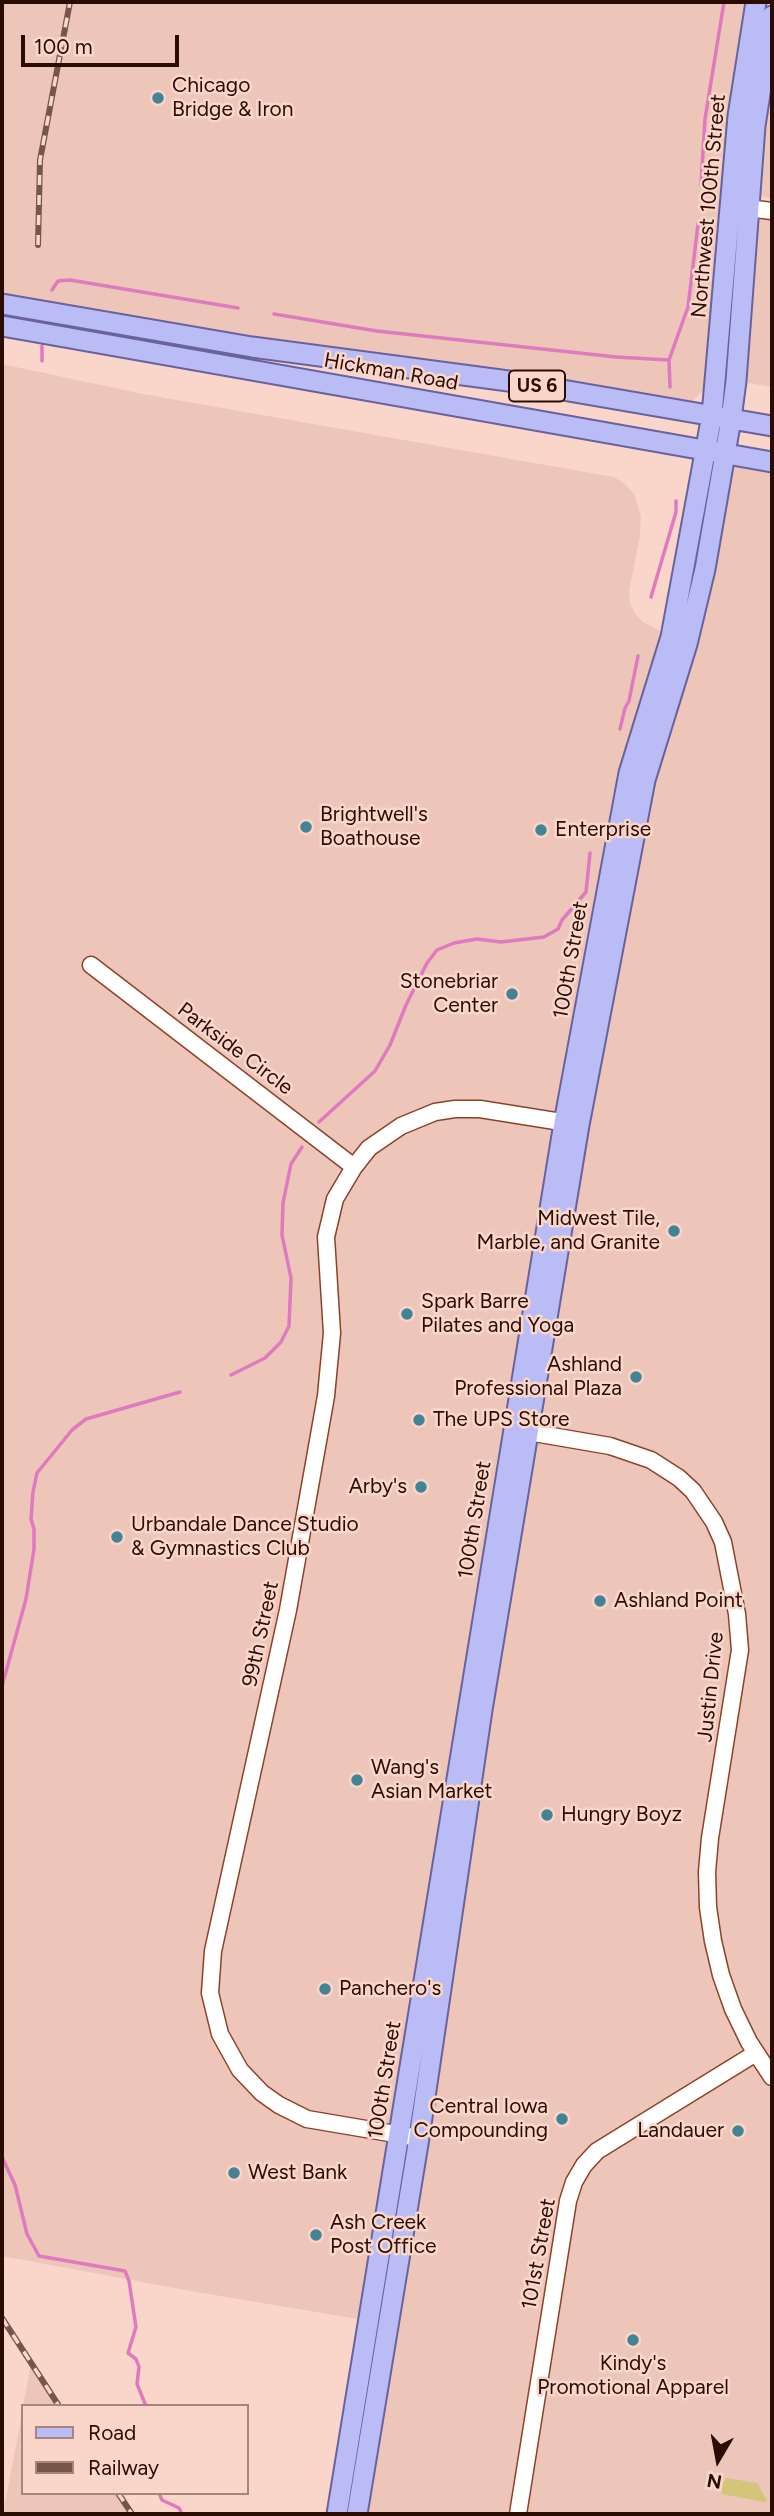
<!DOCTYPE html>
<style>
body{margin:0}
#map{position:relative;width:774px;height:2516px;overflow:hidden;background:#fad6ca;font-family:Figtree,sans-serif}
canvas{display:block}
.frame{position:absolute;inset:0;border:4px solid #2b0c03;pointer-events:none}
.legend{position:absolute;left:21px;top:2404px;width:228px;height:91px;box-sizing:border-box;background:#fad6ca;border:2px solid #a7857a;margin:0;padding:9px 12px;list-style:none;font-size:21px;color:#2b0c03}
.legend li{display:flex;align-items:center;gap:14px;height:35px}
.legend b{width:35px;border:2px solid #a7857a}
.north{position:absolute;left:683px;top:2425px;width:70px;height:70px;-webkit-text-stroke:5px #fad6ca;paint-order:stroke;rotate:190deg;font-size:19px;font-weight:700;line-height:28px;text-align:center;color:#2b0c03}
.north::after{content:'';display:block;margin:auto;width:24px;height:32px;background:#2b0c03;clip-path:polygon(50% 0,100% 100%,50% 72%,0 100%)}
.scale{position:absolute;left:21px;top:35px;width:158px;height:32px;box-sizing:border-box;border:4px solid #2b0c03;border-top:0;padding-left:9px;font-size:21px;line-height:24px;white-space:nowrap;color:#2b0c03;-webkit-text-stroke:5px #fad6ca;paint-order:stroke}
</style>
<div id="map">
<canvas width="774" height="2516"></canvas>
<div class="frame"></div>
<ul class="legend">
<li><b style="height:9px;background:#b9bcf5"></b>Road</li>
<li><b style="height:9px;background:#76554b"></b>Railway</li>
</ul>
<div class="north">N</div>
<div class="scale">100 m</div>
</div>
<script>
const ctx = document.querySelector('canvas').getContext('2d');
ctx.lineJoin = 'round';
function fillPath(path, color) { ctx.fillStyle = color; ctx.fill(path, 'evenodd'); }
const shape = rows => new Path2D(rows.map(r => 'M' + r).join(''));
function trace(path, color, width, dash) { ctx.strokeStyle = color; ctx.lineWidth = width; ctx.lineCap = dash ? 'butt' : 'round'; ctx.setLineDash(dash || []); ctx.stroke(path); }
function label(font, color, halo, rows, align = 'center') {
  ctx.font = font + ' Figtree,sans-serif'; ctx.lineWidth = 5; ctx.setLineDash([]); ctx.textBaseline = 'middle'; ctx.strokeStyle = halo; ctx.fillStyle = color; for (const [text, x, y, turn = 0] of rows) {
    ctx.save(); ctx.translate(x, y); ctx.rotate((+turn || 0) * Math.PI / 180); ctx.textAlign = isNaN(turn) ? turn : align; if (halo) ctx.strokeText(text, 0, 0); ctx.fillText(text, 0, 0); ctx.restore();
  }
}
fillPath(shape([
 [2,2,750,2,725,189,717,226,707,361,703,390,693,401,684,403,399,362,343,348,270,338,235,338,2,298],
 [772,64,772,199,764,197,758,192,762,127],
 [767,218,772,219,772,387,742,382,756,223,761,219],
 [2,364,143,394,614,477,624,483,634,494,641,516,640,535,629,592,630,603,636,615,643,622,671,637,369,2321,185,2290,2,2256],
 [724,454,772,462,772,2514,357,2514,579,1125],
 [31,2363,59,2406,23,2406],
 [23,2408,23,2493,118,2493,132,2514,3,2514]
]), '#edc6b9');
fillPath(shape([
 [726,2478,757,2483,767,2500,765,2502,721,2494,723,2483]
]), '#d3c57a');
trace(shape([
 [701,185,705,119,724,2],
 [52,290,58,281,70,280,238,308],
 [274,314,377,331,616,357,669,360],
 [42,361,42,346],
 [670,387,669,360,688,307,698,224],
 [651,597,676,512,676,501],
 [620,729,625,708,629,701,638,656],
 [319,1122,375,1071,390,1045,406,1005,427,963,437,950,454,943,477,939,501,942,544,937,558,929,562,920,586,892,590,853],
 [231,1375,265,1358,281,1342,289,1326,291,1278,282,1235,283,1203,291,1164,302,1147],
 [2,1686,26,1599,34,1549,34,1529,31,1519,33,1492,37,1473,72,1430,86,1419,180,1392],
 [2,2157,15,2185,27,2234,39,2256,125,2271,129,2281,136,2327,128,2353,136,2359,139,2367,137,2384,146,2406],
 [159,2493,162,2500,179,2508,182,2514]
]), '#df7ac1', 3.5);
const minor = shape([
 [739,207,772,211],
 [91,965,354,1167],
 [517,1430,610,1446,651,1460,679,1478,693,1491,714,1522,723,1542,737,1614,740,1650,710,1838,707,1872,708,1907,713,1941,721,1975,733,2009,749,2042,772,2077],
 [419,2138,307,2119,279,2105,262,2093,240,2070,220,2034,210,1993,213,1951,288,1610,326,1396,332,1333,326,1237,335,1199,354,1167,369,1148,401,1126,435,1112,455,1109,480,1109,574,1124],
 [518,2514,568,2201,574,2182,584,2165,597,2151,756,2053]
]);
const major = shape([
 [2,304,252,347,516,382,772,426],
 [2,326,772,462],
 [337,2514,564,1123,629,773,671,637,712,415,738,116,756,2],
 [357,2514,419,2138,482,1710,579,1125,645,780,687,644,705,569,731,419,736,381,755,126,772,16]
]);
trace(minor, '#8d4228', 19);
trace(major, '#69629c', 23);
trace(minor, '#fff', 16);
trace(major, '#b9bcf5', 19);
const rail = shape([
 [38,245,40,160,70,2],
 [2,2318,59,2406],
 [118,2493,132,2514]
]);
trace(rail, '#76554b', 6);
trace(rail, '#fad6ca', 3.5, [10]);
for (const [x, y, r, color] of [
 [158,98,7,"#428395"],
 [306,827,7,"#428395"],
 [541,830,7,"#428395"],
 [512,994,7,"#428395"],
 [674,1231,7,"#428395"],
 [407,1314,7,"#428395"],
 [636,1377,7,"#428395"],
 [419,1420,7,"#428395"],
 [421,1487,7,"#428395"],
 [117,1537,7,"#428395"],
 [600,1601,7,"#428395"],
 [357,1780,7,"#428395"],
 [547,1815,7,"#428395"],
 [325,1989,7,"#428395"],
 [562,2119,7,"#428395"],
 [738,2131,7,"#428395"],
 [234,2173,7,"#428395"],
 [316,2235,7,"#428395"],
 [633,2340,7,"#428395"]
]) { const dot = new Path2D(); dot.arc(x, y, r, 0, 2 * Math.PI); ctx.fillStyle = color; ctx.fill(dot); trace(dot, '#fad6ca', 2.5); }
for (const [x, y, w] of [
 [537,386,56]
]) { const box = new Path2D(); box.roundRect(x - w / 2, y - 15.5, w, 31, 5); ctx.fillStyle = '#fad6ca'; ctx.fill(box); trace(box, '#2b0c03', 2); }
label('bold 19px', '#2b0c03', null, [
 ["US 6",537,386]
]);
label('21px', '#2b0c03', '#fad6ca', [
 ["Chicago",172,86],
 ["Bridge & Iron",172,110],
 ["Brightwell's",320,815],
 ["Boathouse",320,839],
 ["Enterprise",555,830],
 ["Stonebriar",498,982,"right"],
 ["Center",498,1006,"right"],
 ["Midwest Tile,",660,1219,"right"],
 ["Marble, and Granite",660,1243,"right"],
 ["Spark Barre",421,1302],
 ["Pilates and Yoga",421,1326],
 ["Ashland",622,1365,"right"],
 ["Professional Plaza",622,1389,"right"],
 ["The UPS Store",433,1420],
 ["Arby's",407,1487,"right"],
 ["Urbandale Dance Studio",131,1525],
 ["& Gymnastics Club",131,1549],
 ["Ashland Point",614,1601],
 ["Wang's",371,1768],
 ["Asian Market",371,1792],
 ["Hungry Boyz",561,1815],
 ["Panchero's",339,1989],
 ["Central Iowa",548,2107,"right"],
 ["Compounding",548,2131,"right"],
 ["Landauer",724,2131,"right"],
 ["West Bank",248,2173],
 ["Ash Creek",330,2223],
 ["Post Office",330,2247],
 ["Kindy's",633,2364,"center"],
 ["Promotional Apparel",633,2388,"center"]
], 'left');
label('21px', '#2b0c03', '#fad6ca', [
 ["Northwest 100th Street",709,206,-85],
 ["Hickman Road",391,372,10],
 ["100th Street",571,960,-80],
 ["Parkside Circle",235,1049,37],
 ["100th Street",475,1520,-81],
 ["99th Street",261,1634,-78],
 ["Justin Drive",711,1687,-84],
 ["100th Street",385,2080,-81],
 ["101st Street",539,2254,-80]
]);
</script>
